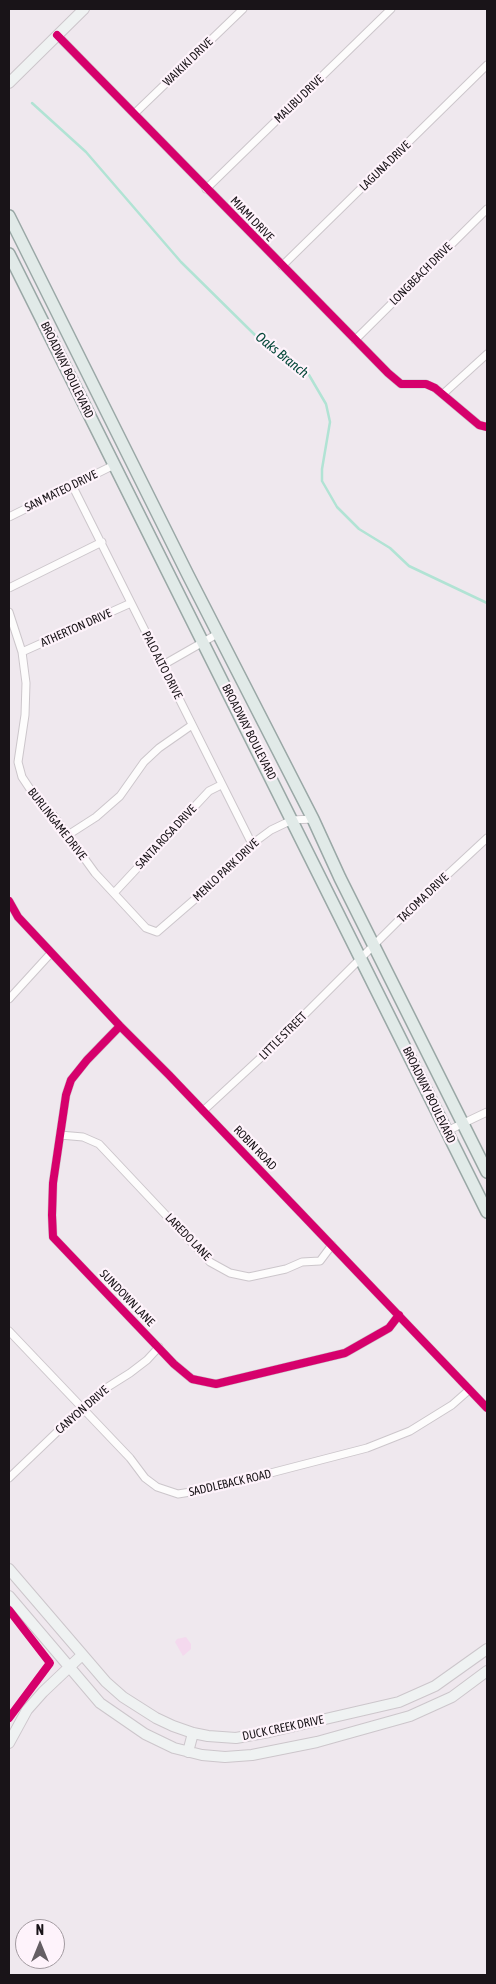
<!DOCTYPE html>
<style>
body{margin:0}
#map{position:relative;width:496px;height:1984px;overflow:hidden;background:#efe8ee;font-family:"Asap Condensed",sans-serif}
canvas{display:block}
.frame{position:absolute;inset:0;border:10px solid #191418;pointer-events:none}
.north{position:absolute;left:15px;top:1919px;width:50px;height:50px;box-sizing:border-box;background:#fef3fb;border:1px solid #a29aa0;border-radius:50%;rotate:0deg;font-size:14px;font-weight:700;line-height:20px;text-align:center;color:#191418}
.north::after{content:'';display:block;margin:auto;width:18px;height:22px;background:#645e63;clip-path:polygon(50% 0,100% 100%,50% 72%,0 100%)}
</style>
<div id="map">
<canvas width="496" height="1984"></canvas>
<div class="frame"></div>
<div class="north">N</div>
</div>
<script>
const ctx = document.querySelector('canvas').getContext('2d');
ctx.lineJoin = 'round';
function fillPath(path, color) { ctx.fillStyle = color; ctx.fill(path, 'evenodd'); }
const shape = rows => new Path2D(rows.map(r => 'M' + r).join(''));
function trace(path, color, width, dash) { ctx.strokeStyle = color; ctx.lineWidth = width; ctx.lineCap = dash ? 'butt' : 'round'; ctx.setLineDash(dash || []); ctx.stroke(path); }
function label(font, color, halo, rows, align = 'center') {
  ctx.font = font + ' "Asap Condensed",sans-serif'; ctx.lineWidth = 4.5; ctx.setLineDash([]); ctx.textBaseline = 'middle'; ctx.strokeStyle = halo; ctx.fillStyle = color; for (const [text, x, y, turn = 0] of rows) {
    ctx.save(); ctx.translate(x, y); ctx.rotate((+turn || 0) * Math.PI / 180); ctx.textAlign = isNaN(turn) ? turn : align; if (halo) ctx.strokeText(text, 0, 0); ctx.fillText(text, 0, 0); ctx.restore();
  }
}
fillPath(shape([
 [186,1637,191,1644,191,1649,183,1656,175,1642,177,1639]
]), '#f4d9ee');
trace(shape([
 [32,103,86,152,181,262,256,336,309,375,326,404,330,422,322,469,322,481,337,507,359,529,390,548,409,566,487,603]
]), '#b1e3d4', 2.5);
const street = shape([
 [57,35,388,373,401,384,426,384,435,388,479,425,487,427],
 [134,114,243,9],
 [206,189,391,9],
 [282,266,487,65],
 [355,340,487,209],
 [443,394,487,354],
 [72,485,252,844],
 [9,517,114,465],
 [9,588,102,542],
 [9,612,22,652,26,683,25,715,18,762,22,777,32,792,53,815,95,873,146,928,157,932,194,900,252,844,271,830,292,820,313,819],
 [22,652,131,603],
 [163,665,219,633],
 [68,835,96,817,120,796,144,762,159,748,192,725],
 [114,893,209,791,221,785],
 [9,901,18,917,120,1026,169,1075,487,1408],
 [9,999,51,953],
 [120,1026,87,1060,71,1080,66,1095,53,1183,52,1215,53,1237,174,1364,192,1379,216,1384,345,1353,389,1328,399,1315],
 [203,1111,268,1051,403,916,487,838],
 [447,1131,487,1112],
 [60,1135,83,1137,99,1144,210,1262,230,1273,249,1277,286,1269,302,1262,320,1261,332,1245],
 [9,1331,130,1458,145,1478,157,1487,178,1494,209,1489,367,1448,410,1431,452,1405,469,1390],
 [9,1478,81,1409,103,1390,130,1373,147,1360,159,1347]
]);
const secondary = shape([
 [9,83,84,9],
 [9,1569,106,1682,123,1697,156,1718,173,1726,193,1733,208,1736,236,1738,269,1732,399,1702,435,1686,487,1649],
 [9,1596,100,1703,145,1734,174,1748,202,1755,225,1757,252,1755,317,1742,410,1716,452,1697,487,1671],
 [9,1743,27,1710,43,1692,82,1655],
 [188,1752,193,1733]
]);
const primary = shape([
 [9,216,188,575,313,819,340,878,487,1172],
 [9,254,487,1212]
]);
trace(street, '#ccc6cb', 9);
trace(secondary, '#ccc6cb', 12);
trace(primary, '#9aa8a6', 14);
trace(street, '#fdfcfc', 7);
trace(secondary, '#eff2f2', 10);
trace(primary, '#e1eae8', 11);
trace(shape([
 [57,35,388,373,401,384,426,384,435,388,479,425,487,427],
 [9,901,18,917,120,1026,169,1075,487,1408],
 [120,1026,87,1060,71,1080,66,1095,53,1183,52,1215,53,1237,174,1364,192,1379,216,1384,345,1353,389,1328,399,1315],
 [9,1610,50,1663,9,1718]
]), '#d6006c', 8);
label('12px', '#191418', '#fef3fb', [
 ["WAIKIKI DRIVE",188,62,-44],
 ["MALIBU DRIVE",299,99,-44],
 ["LAGUNA DRIVE",385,166,-44],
 ["MIAMI DRIVE",252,219,46],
 ["LONGBEACH DRIVE",421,274,-45],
 ["BROADWAY BOULEVARD",67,370,64],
 ["SAN MATEO DRIVE",61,491,-26],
 ["ATHERTON DRIVE",76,628,-24],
 ["PALO ALTO DRIVE",162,665,63],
 ["BROADWAY BOULEVARD",249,732,63],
 ["BURLINGAME DRIVE",57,824,52],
 ["SANTA ROSA DRIVE",166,837,-47],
 ["MENLO PARK DRIVE",226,870,-43],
 ["TACOMA DRIVE",423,898,-44],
 ["LITTLE STREET",283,1036,-45],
 ["BROADWAY BOULEVARD",429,1095,64],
 ["ROBIN ROAD",255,1148,46],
 ["LAREDO LANE",188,1237,46],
 ["SUNDOWN LANE",127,1298,46],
 ["CANYON DRIVE",82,1410,-41],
 ["SADDLEBACK ROAD",230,1483,-13],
 ["DUCK CREEK DRIVE",283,1728,-12]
]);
label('italic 14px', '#034738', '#fef3fb', [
 ["Oaks Branch",282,355,39]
]);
</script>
